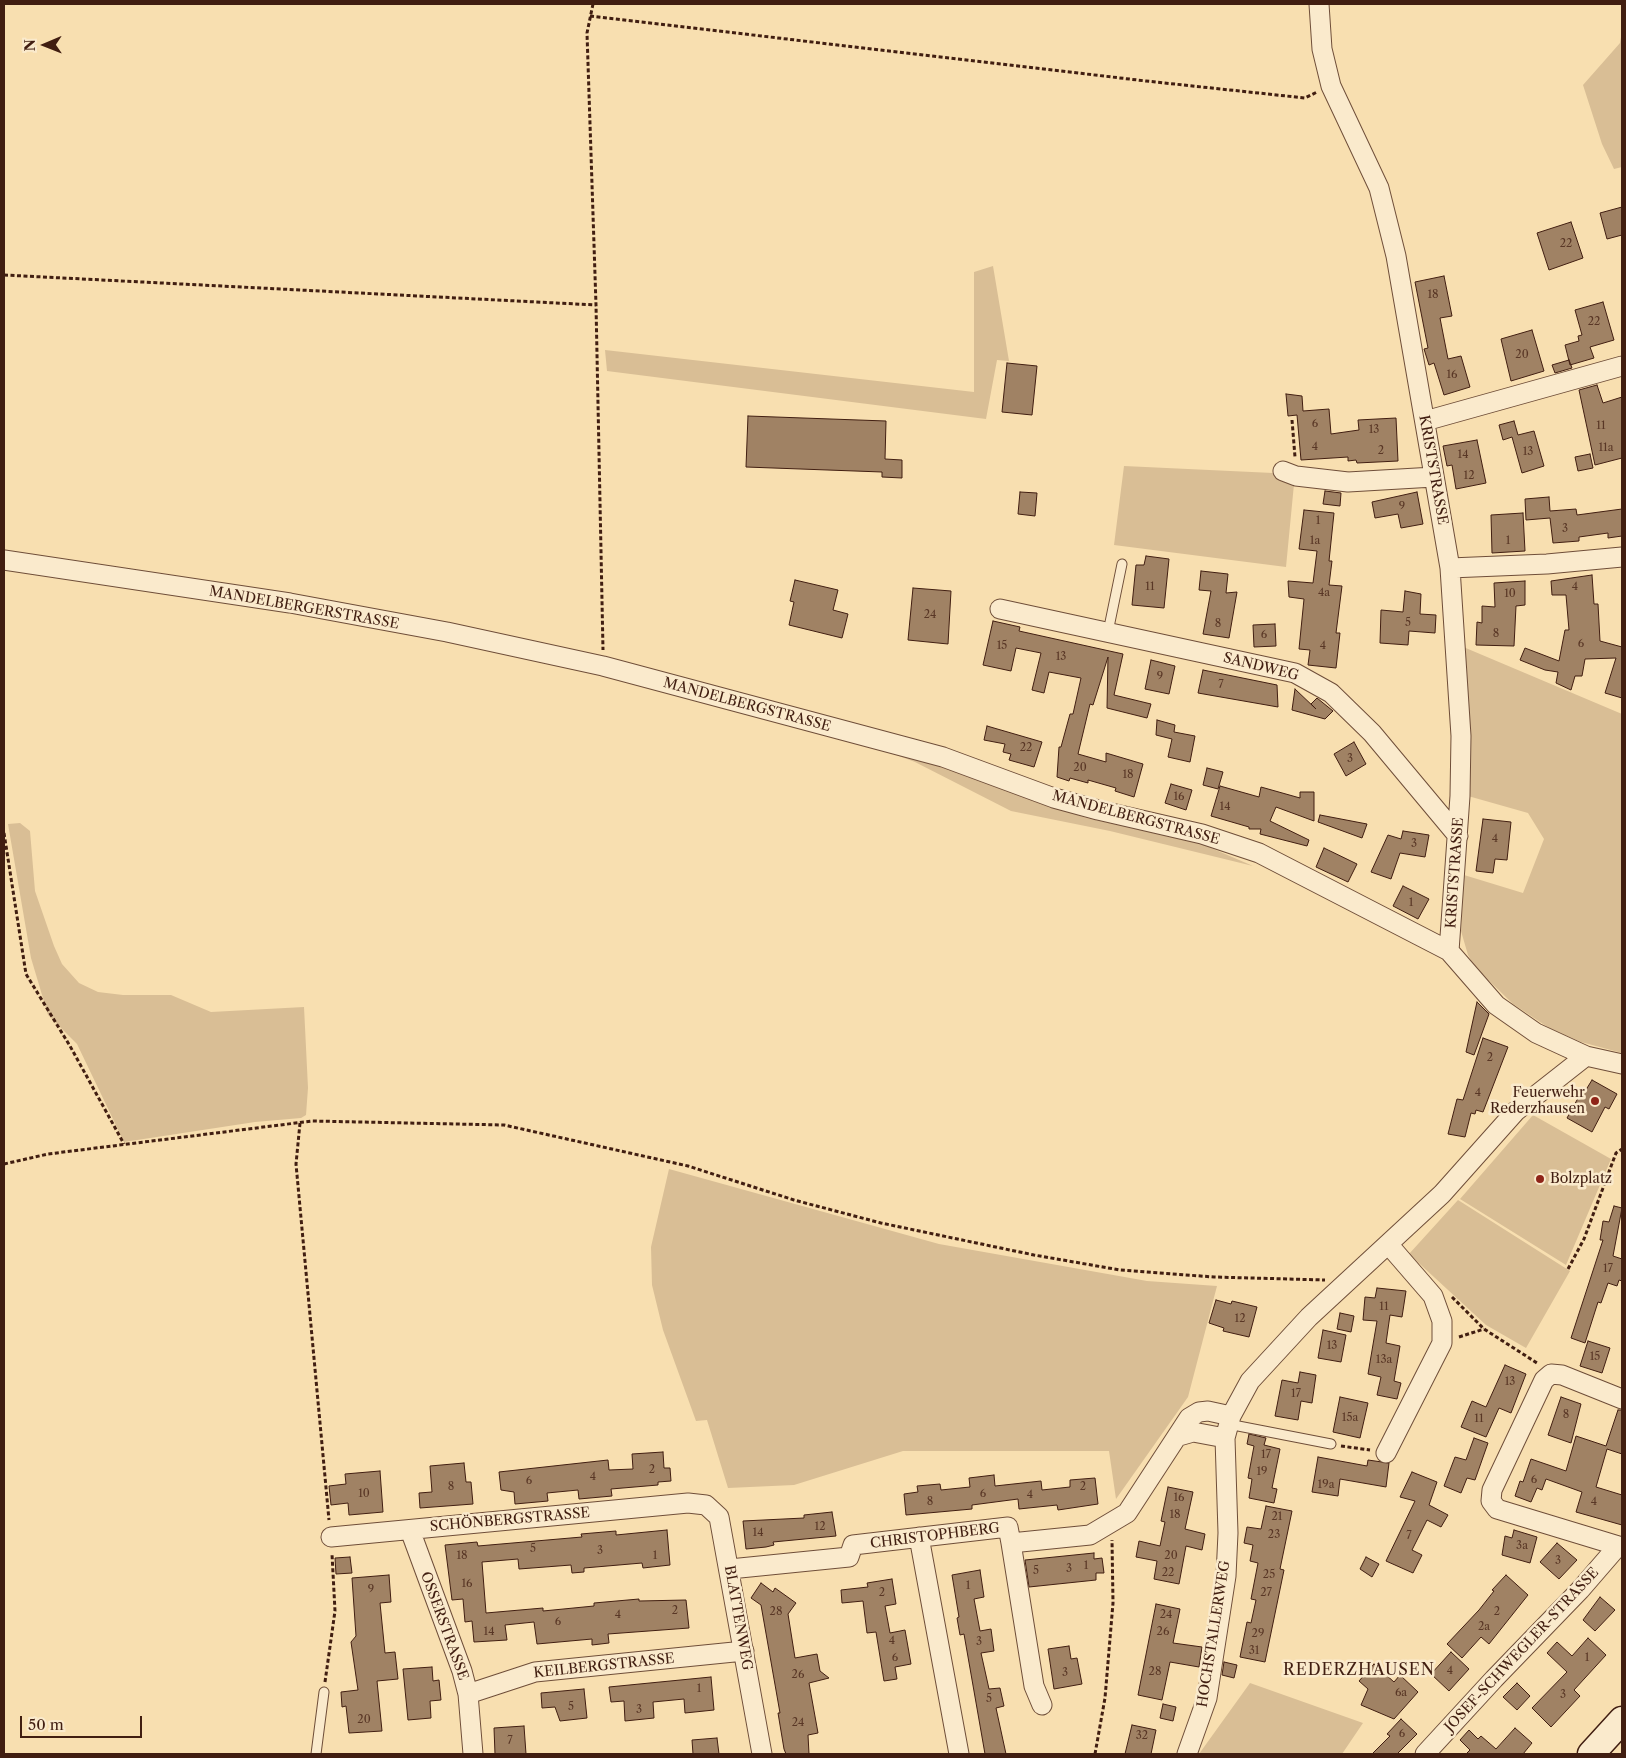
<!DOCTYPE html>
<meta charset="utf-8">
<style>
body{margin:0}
#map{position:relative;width:1626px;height:1758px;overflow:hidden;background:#f8dfb0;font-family:"Libre Caslon Text",serif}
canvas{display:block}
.frame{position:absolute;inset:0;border:5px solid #411e11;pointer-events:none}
.north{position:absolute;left:20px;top:20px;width:50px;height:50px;-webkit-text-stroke:4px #faeacc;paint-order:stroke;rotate:269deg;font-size:14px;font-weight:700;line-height:20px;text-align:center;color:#411e11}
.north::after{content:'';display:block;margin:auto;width:18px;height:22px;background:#411e11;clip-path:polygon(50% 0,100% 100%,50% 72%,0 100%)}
.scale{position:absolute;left:20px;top:1716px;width:122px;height:22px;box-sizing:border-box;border:2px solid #411e11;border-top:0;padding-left:6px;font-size:15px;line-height:18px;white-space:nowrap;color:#411e11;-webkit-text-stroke:4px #faeacc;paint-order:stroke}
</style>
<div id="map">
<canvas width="1626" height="1758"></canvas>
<div class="frame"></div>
<div class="north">N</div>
<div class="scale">50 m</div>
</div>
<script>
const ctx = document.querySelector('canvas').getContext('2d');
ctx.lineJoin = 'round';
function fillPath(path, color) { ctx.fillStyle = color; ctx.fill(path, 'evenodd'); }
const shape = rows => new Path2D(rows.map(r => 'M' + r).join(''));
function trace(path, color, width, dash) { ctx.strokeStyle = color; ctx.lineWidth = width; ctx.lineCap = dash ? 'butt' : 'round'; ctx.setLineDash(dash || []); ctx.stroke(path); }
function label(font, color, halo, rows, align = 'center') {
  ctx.font = font + ' "Libre Caslon Text",serif'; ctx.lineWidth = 5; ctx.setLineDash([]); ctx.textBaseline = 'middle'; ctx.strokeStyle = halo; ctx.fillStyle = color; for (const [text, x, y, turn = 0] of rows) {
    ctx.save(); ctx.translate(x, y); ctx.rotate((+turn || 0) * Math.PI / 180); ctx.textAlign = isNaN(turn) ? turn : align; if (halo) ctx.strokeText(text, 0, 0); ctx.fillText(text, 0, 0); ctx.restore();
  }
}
fillPath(shape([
 [1622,31,1622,167,1614,169,1602,144,1583,85,1620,43],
 [993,266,1009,361,997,360,986,419,607,371,605,350,974,392,974,272],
 [1124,466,1273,473,1294,484,1286,567,1114,545],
 [1461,646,1622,714,1622,1053,1581,1042,1549,1028,1513,1004,1474,966,1468,955,1461,931,1464,875,1523,893,1544,839,1528,813,1468,796],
 [859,741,935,763,1086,818,1195,841,1253,866,1110,831,1011,811,915,762],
 [20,823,30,831,35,891,54,946,62,964,79,983,98,992,123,995,171,995,211,1012,304,1007,308,1088,306,1115,301,1118,255,1122,124,1142,77,1044,48,1015,31,958,8,824],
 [1533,1115,1611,1159,1566,1265,1460,1199],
 [669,1169,939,1244,1147,1281,1217,1286,1188,1397,1116,1499,1109,1451,903,1451,794,1485,728,1488,707,1420,696,1421,663,1330,652,1285,651,1247],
 [1458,1200,1570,1271,1526,1348,1486,1325,1409,1254],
 [1250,1683,1363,1723,1342,1754,1199,1754]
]), '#d9be95');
const building = shape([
 [1622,207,1622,235,1607,239,1600,213,1622,207],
 [1571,222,1583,258,1549,270,1537,233,1571,222],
 [1444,276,1452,316,1440,318,1448,359,1461,356,1470,387,1444,395,1434,363,1429,365,1424,349,1428,348,1415,282,1444,276],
 [1603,302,1614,340,1590,347,1594,358,1570,365,1565,345,1579,341,1578,336,1582,335,1575,310,1603,302],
 [1532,330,1544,371,1511,381,1501,339,1532,330],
 [1569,360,1572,368,1555,373,1552,365,1569,360],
 [1007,363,1037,366,1032,415,1002,412,1007,363],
 [1597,385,1603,403,1622,397,1622,458,1595,465,1579,390,1597,385],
 [1286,394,1302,396,1303,411,1329,409,1331,434,1359,430,1358,420,1396,418,1398,461,1357,463,1356,460,1348,461,1348,457,1301,460,1297,415,1288,416,1286,394],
 [748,416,886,421,885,459,902,460,902,478,882,477,882,472,746,467,748,416],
 [1514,421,1518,435,1534,431,1544,466,1522,473,1512,437,1503,440,1499,425,1514,421],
 [1477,440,1486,483,1456,489,1452,465,1447,466,1443,446,1477,440],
 [1590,454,1593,468,1578,471,1575,457,1590,454],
 [1325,491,1341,493,1340,506,1323,504,1325,491],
 [1020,492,1037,493,1035,516,1018,514,1020,492],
 [1417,492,1423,524,1401,528,1398,514,1375,518,1372,502,1417,492],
 [1549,497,1550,511,1576,509,1577,515,1622,509,1622,536,1608,538,1608,533,1579,537,1579,541,1553,543,1550,518,1526,520,1525,499,1549,497],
 [1304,510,1334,513,1329,561,1332,561,1329,585,1342,586,1336,633,1340,633,1336,668,1308,665,1310,650,1299,649,1304,599,1289,597,1288,581,1313,583,1317,551,1299,549,1304,510],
 [1523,513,1525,551,1492,553,1491,515,1523,513],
 [1146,556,1169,559,1164,608,1132,605,1136,565,1144,565,1146,556],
 [1201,571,1228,574,1226,593,1237,592,1229,638,1203,634,1211,591,1199,590,1201,571],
 [1592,575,1594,604,1598,604,1600,641,1622,647,1622,698,1605,693,1616,658,1585,659,1582,676,1575,676,1571,690,1556,683,1558,672,1545,670,1520,660,1525,648,1559,661,1565,630,1569,630,1566,595,1552,595,1551,581,1592,575],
 [795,580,838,590,833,610,848,614,842,638,789,625,794,602,790,601,795,580],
 [1525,581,1525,605,1516,606,1514,646,1476,645,1477,622,1482,623,1482,606,1495,607,1494,583,1525,581],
 [913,588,951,591,948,644,908,640,913,588],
 [1405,591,1421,594,1420,614,1436,615,1435,633,1409,631,1408,645,1380,643,1381,610,1403,612,1405,591],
 [993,621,1020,627,1019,631,1123,654,1114,695,1151,704,1147,718,1107,708,1108,657,1093,705,1090,704,1078,754,1106,762,1106,753,1143,764,1134,797,1115,791,1116,788,1088,780,1088,783,1070,778,1069,781,1057,777,1059,747,1061,747,1070,714,1073,714,1081,678,1049,672,1044,693,1032,690,1041,653,1016,648,1011,671,983,665,993,621],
 [1275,624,1276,646,1254,647,1253,625,1275,624],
 [1151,660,1175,666,1169,694,1145,689,1151,660],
 [1203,670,1277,685,1278,707,1198,693,1203,670],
 [1295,689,1316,709,1311,704,1317,698,1333,711,1325,719,1292,710,1295,689],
 [1157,720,1175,725,1174,732,1195,736,1190,762,1168,757,1172,739,1156,735,1157,720],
 [987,726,1042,742,1034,767,1009,760,1011,754,1003,752,1005,744,984,740,987,726],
 [1354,742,1366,764,1346,776,1334,754,1354,742],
 [1207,768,1223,772,1218,789,1203,785,1207,768],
 [1171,784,1192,790,1186,810,1165,803,1171,784],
 [1220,786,1259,797,1261,787,1300,798,1300,792,1314,792,1314,821,1276,807,1270,821,1309,840,1307,846,1260,834,1261,829,1249,829,1249,827,1211,816,1220,786],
 [1320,815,1367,824,1362,838,1318,822,1320,815],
 [1483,819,1511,822,1507,860,1495,859,1493,873,1476,871,1483,819],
 [1403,831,1429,835,1425,857,1400,853,1391,879,1371,872,1388,835,1401,839,1403,831],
 [1324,848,1357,864,1348,882,1316,867,1324,848],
 [1403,886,1429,899,1418,919,1393,906,1403,886],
 [1477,1002,1489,1014,1474,1055,1466,1052,1477,1002],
 [1483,1038,1508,1047,1483,1112,1476,1110,1475,1114,1471,1113,1465,1137,1448,1134,1457,1099,1463,1100,1483,1038],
 [1592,1080,1617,1094,1609,1109,1605,1107,1592,1132,1567,1118,1582,1091,1584,1093,1592,1080],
 [1614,1206,1622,1208,1613,1256,1622,1259,1622,1281,1619,1280,1617,1286,1608,1283,1601,1303,1598,1302,1585,1343,1571,1338,1603,1240,1600,1240,1603,1221,1609,1222,1614,1206],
 [1377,1288,1406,1291,1402,1317,1390,1315,1386,1343,1400,1346,1394,1381,1401,1383,1397,1399,1377,1395,1381,1377,1368,1374,1377,1321,1363,1320,1365,1297,1375,1298,1377,1288],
 [1216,1300,1231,1304,1232,1301,1257,1307,1249,1337,1223,1331,1224,1328,1209,1323,1216,1300],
 [1340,1313,1354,1316,1351,1332,1337,1329,1340,1313],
 [1323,1330,1346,1335,1341,1362,1318,1358,1323,1330],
 [1588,1341,1610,1348,1602,1373,1580,1366,1588,1341],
 [1505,1365,1526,1374,1511,1413,1499,1408,1486,1437,1461,1427,1472,1401,1486,1407,1505,1365],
 [1300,1372,1316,1375,1312,1403,1301,1401,1298,1420,1275,1416,1282,1380,1298,1383,1300,1372],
 [1340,1397,1368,1403,1360,1438,1333,1432,1340,1397],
 [1561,1397,1581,1404,1571,1443,1548,1435,1561,1397],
 [1618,1410,1622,1410,1622,1454,1607,1449,1596,1487,1622,1495,1622,1525,1576,1512,1582,1492,1546,1479,1542,1490,1537,1488,1531,1502,1515,1496,1520,1481,1523,1482,1531,1459,1566,1471,1576,1436,1606,1446,1618,1410],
 [1249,1434,1266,1438,1264,1445,1280,1449,1272,1488,1277,1489,1274,1503,1249,1498,1252,1479,1248,1478,1254,1446,1247,1444,1249,1434],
 [1474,1438,1488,1443,1475,1480,1467,1478,1461,1493,1444,1486,1455,1457,1466,1460,1474,1438],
 [663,1452,664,1468,670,1468,671,1481,658,1482,658,1485,611,1489,612,1496,579,1499,578,1490,547,1493,548,1501,515,1504,514,1492,501,1490,499,1472,608,1460,609,1470,633,1469,632,1454,663,1452],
 [1318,1457,1367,1466,1368,1460,1389,1463,1386,1487,1340,1479,1338,1496,1312,1492,1318,1457],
 [464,1463,466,1482,471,1482,473,1504,420,1508,419,1493,432,1492,430,1466,464,1463],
 [380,1471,383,1512,349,1515,348,1503,331,1505,329,1486,346,1484,345,1474,380,1471],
 [1412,1472,1437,1482,1429,1505,1448,1515,1441,1527,1427,1520,1412,1550,1422,1555,1413,1573,1386,1561,1415,1501,1400,1497,1412,1472],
 [994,1475,995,1486,1041,1481,1042,1490,1070,1487,1070,1480,1095,1478,1098,1504,1058,1510,1057,1505,1019,1509,1018,1499,972,1505,972,1509,906,1515,904,1494,918,1492,917,1486,940,1484,941,1490,970,1487,969,1478,994,1475],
 [1168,1487,1193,1492,1185,1529,1205,1534,1202,1550,1186,1546,1179,1584,1154,1579,1157,1561,1136,1557,1139,1541,1160,1546,1165,1522,1161,1521,1168,1487],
 [1266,1506,1292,1511,1280,1569,1284,1570,1265,1662,1240,1657,1247,1622,1251,1623,1256,1600,1251,1599,1258,1563,1250,1561,1253,1545,1244,1543,1247,1527,1261,1529,1266,1506],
 [832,1512,836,1536,773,1542,774,1545,766,1547,746,1549,743,1521,804,1518,804,1515,832,1512],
 [667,1530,670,1565,643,1568,642,1563,584,1568,584,1572,572,1573,571,1565,519,1569,518,1559,482,1562,486,1613,543,1608,543,1611,594,1606,594,1603,639,1599,639,1601,686,1600,689,1628,608,1634,609,1643,592,1645,592,1639,537,1644,534,1622,505,1625,507,1640,474,1642,472,1621,465,1622,463,1599,452,1600,445,1545,477,1542,478,1546,582,1537,581,1534,616,1531,616,1535,667,1530],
 [1514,1530,1537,1537,1530,1563,1502,1555,1505,1536,1512,1538,1514,1530],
 [1557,1543,1577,1560,1559,1579,1540,1562,1557,1543],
 [1094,1553,1094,1559,1102,1558,1104,1573,1096,1573,1096,1580,1029,1587,1025,1560,1094,1553],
 [350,1557,352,1573,336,1574,335,1558,350,1557],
 [1366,1557,1379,1564,1372,1577,1360,1569,1366,1557],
 [980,1570,984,1597,974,1599,980,1631,991,1629,994,1651,981,1653,989,1689,1000,1688,1004,1706,996,1708,1006,1754,985,1754,964,1634,960,1635,957,1618,959,1617,952,1575,980,1570],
 [389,1575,391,1602,380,1603,385,1653,395,1652,398,1679,377,1681,382,1731,349,1733,346,1706,342,1707,341,1692,358,1690,351,1642,356,1636,352,1578,389,1575],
 [1506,1575,1528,1595,1489,1644,1481,1637,1462,1658,1447,1644,1479,1610,1494,1591,1492,1590,1506,1575],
 [892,1579,896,1604,885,1606,890,1633,905,1630,911,1664,895,1667,897,1679,884,1681,876,1632,867,1633,863,1601,842,1603,841,1590,868,1587,867,1583,892,1579],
 [761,1583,773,1592,775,1588,796,1603,788,1614,795,1658,817,1654,820,1671,829,1678,809,1683,818,1733,808,1735,809,1754,786,1754,784,1749,778,1713,780,1713,761,1605,751,1598,761,1583],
 [1600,1597,1615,1610,1595,1631,1583,1620,1600,1597],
 [1156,1604,1180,1609,1173,1643,1202,1647,1199,1667,1170,1662,1162,1700,1138,1695,1156,1604],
 [1588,1638,1606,1655,1574,1690,1580,1696,1551,1727,1532,1708,1567,1672,1547,1653,1557,1642,1572,1656,1588,1638],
 [1069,1646,1071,1659,1077,1658,1082,1684,1054,1689,1048,1649,1069,1646],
 [1451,1652,1469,1669,1449,1691,1431,1674,1451,1652],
 [1224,1662,1237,1665,1234,1678,1222,1675,1224,1662],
 [1374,1664,1394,1682,1400,1675,1418,1692,1394,1719,1361,1705,1368,1689,1359,1681,1374,1664],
 [432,1667,433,1681,439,1680,441,1700,430,1701,431,1718,408,1720,403,1669,432,1667],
 [711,1677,714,1710,685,1713,684,1699,653,1702,654,1718,625,1721,624,1701,611,1702,609,1687,711,1677],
 [1517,1683,1530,1696,1517,1710,1503,1697,1517,1683],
 [584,1689,587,1718,560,1721,555,1707,542,1708,541,1693,584,1689],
 [1163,1704,1176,1707,1173,1721,1160,1718,1163,1704],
 [1401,1719,1417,1734,1397,1754,1372,1754,1390,1736,1387,1734,1401,1719],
 [1132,1725,1156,1730,1151,1754,1125,1754,1132,1725],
 [524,1726,526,1754,495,1754,494,1728,524,1726],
 [1515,1728,1532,1743,1523,1754,1466,1754,1470,1750,1460,1740,1469,1730,1478,1739,1481,1736,1496,1749,1515,1728],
 [717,1738,719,1754,693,1754,692,1740,717,1738]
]);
fillPath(building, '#a08264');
trace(building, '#411e11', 1);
const lane = shape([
 [1108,632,1122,564],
 [1228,1424,1331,1444],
 [316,1754,324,1692]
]);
const street = shape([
 [1319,4,1322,49,1331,86,1379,188,1396,256,1450,568,1461,736,1460,796,1449,951],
 [1425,421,1622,366],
 [1283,471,1296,476,1348,482,1434,477],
 [4,560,290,603,447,632,603,666,943,757,1054,798,1098,810,1202,834,1259,853,1449,951,1496,1005,1536,1033,1586,1056,1622,1064],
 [1450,568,1547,564,1622,557],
 [1000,609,1295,673,1331,693,1372,733,1458,836],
 [1622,1399,1562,1375,1551,1374,1544,1380,1492,1490,1491,1501,1497,1509,1622,1547],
 [1179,1436,1193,1432,1225,1438],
 [1386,1453,1442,1343,1442,1321,1433,1296,1388,1244],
 [410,1530,462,1671,468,1694,473,1754],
 [331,1537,688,1503,706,1505,719,1517,762,1754],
 [919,1537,959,1754],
 [1011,1543,1034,1686,1042,1705],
 [730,1569,849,1557,853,1545,1008,1527,1011,1543,1090,1535,1127,1513,1189,1418,1199,1412,1208,1411,1231,1416],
 [468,1694,535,1672,744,1651],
 [1187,1754,1207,1698,1226,1576,1228,1533,1225,1438,1231,1416,1250,1381,1309,1317,1442,1194,1516,1111,1586,1056],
 [1425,1754,1494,1679,1580,1590,1618,1546]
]);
const secondary = shape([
 [1591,1754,1622,1720]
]);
trace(lane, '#6f4e39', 11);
trace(street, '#6f4e39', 21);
trace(secondary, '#411e11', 29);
trace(shape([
 [593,4,587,33,596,305,603,650],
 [590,16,1146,81,1305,98,1317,92],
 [4,275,596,305],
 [1292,420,1295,457],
 [4,833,26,974,70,1046,124,1144],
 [300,1123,296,1164,329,1520],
 [4,1164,48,1154,312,1121,504,1125,688,1166,794,1200,881,1223,1034,1255,1120,1270,1214,1277,1325,1280],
 [1568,1269,1584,1239,1616,1153,1622,1149],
 [1452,1297,1484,1329,1537,1363],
 [1459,1337,1484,1329],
 [1341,1446,1370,1450],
 [325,1682,335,1611,332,1554],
 [1095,1754,1105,1698,1113,1603,1112,1540]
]), '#411e11', 3, [4, 2.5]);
trace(lane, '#faeacc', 9);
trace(street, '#faeacc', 19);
trace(secondary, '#faeacc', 26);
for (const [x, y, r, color] of [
 [1595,1101,5,"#8f2418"],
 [1540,1179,5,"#8f2418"]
]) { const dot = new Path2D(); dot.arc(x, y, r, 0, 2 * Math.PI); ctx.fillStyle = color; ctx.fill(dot); trace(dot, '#faeacc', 2); }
label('11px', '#593726', null, [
 ["22",1566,244],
 ["18",1433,295],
 ["22",1594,322],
 ["20",1522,355],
 ["16",1452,375],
 ["6",1315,424],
 ["11",1601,426],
 ["13",1374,430],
 ["4",1315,447],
 ["11a",1606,448],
 ["2",1381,451],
 ["13",1528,452],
 ["14",1463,455],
 ["12",1469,476],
 ["9",1402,507],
 ["1",1318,521],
 ["3",1565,529],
 ["1a",1315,541],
 ["1",1508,541],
 ["11",1150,587],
 ["4",1575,587],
 ["4a",1324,593],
 ["10",1510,594],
 ["24",930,615],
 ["5",1408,623],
 ["8",1218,624],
 ["8",1496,634],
 ["6",1264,635],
 ["6",1581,644],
 ["15",1002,646],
 ["4",1323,646],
 ["13",1061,657],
 ["9",1160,677],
 ["7",1221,685],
 ["22",1026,748],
 ["3",1350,759],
 ["20",1080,768],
 ["18",1128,775],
 ["16",1179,797],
 ["14",1225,807],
 ["4",1495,839],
 ["3",1414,844],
 ["1",1411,903],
 ["2",1490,1058],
 ["4",1478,1093],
 ["17",1608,1269],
 ["11",1384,1307],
 ["12",1240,1319],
 ["13",1332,1346],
 ["15",1595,1357],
 ["13a",1384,1360],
 ["13",1510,1382],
 ["17",1296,1394],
 ["8",1566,1415],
 ["15a",1350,1418],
 ["11",1479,1419],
 ["17",1266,1455],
 ["2",652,1470],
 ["19",1262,1472],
 ["4",593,1477],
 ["6",1534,1480],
 ["6",529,1481],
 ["19a",1326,1485],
 ["8",451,1487],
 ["2",1083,1487],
 ["10",364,1494],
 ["6",983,1494],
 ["4",1030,1495],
 ["16",1179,1498],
 ["8",930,1502],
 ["4",1594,1502],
 ["18",1175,1515],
 ["21",1277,1517],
 ["12",820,1527],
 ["14",758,1533],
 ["23",1274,1535],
 ["7",1409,1536],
 ["3a",1522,1546],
 ["5",533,1549],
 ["3",600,1551],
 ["18",462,1556],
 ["1",655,1556],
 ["20",1171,1556],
 ["3",1558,1561],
 ["1",1086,1566],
 ["3",1069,1569],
 ["5",1036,1571],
 ["22",1168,1573],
 ["25",1269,1575],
 ["16",467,1584],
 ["1",968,1586],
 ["9",371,1590],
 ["2",882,1593],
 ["27",1266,1593],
 ["2",675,1611],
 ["28",776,1612],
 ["2",1497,1612],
 ["4",618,1615],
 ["24",1166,1615],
 ["6",558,1622],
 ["2a",1484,1627],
 ["14",489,1632],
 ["26",1163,1632],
 ["29",1258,1634],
 ["4",892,1641],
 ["3",979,1642],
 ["31",1254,1651],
 ["6",895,1658],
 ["1",1587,1658],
 ["4",1450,1671],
 ["28",1155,1672],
 ["3",1065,1673],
 ["26",798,1675],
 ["1",699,1689],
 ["6a",1401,1693],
 ["3",1563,1695],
 ["5",989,1699],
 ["5",571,1707],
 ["3",639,1710],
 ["20",364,1720],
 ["24",798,1723],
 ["6",1402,1734],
 ["32",1142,1736],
 ["7",510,1741]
]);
label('14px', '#411e11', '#faeacc', [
 ["KRISTSTRASSE",1433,470,80],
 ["MANDELBERGERSTRASSE",304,608,10],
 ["SANDWEG",1261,667,14],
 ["MANDELBERGSTRASSE",747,705,15],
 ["MANDELBERGSTRASSE",1136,818,15],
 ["KRISTSTRASSE",1455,873,-86],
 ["SCHÖNBERGSTRASSE",510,1520,-5],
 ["CHRISTOPHBERG",935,1536,-7],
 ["BLATTENWEG",738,1618,80],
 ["OSSERSTRASSE",444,1626,70],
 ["HOCHSTALLERWEG",1214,1634,-81],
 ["JOSEF-SCHWEGLER-STRASSE",1522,1650,-47],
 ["KEILBERGSTRASSE",604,1666,-6]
]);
label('14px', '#411e11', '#faeacc', [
 ["Feuerwehr",1585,1093],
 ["Rederzhausen",1585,1109],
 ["Bolzplatz",1550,1179,"left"]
], 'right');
ctx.letterSpacing = '1px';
label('16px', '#411e11', '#faeacc', [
 ["REDERZHAUSEN",1359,1670]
]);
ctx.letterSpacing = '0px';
</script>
